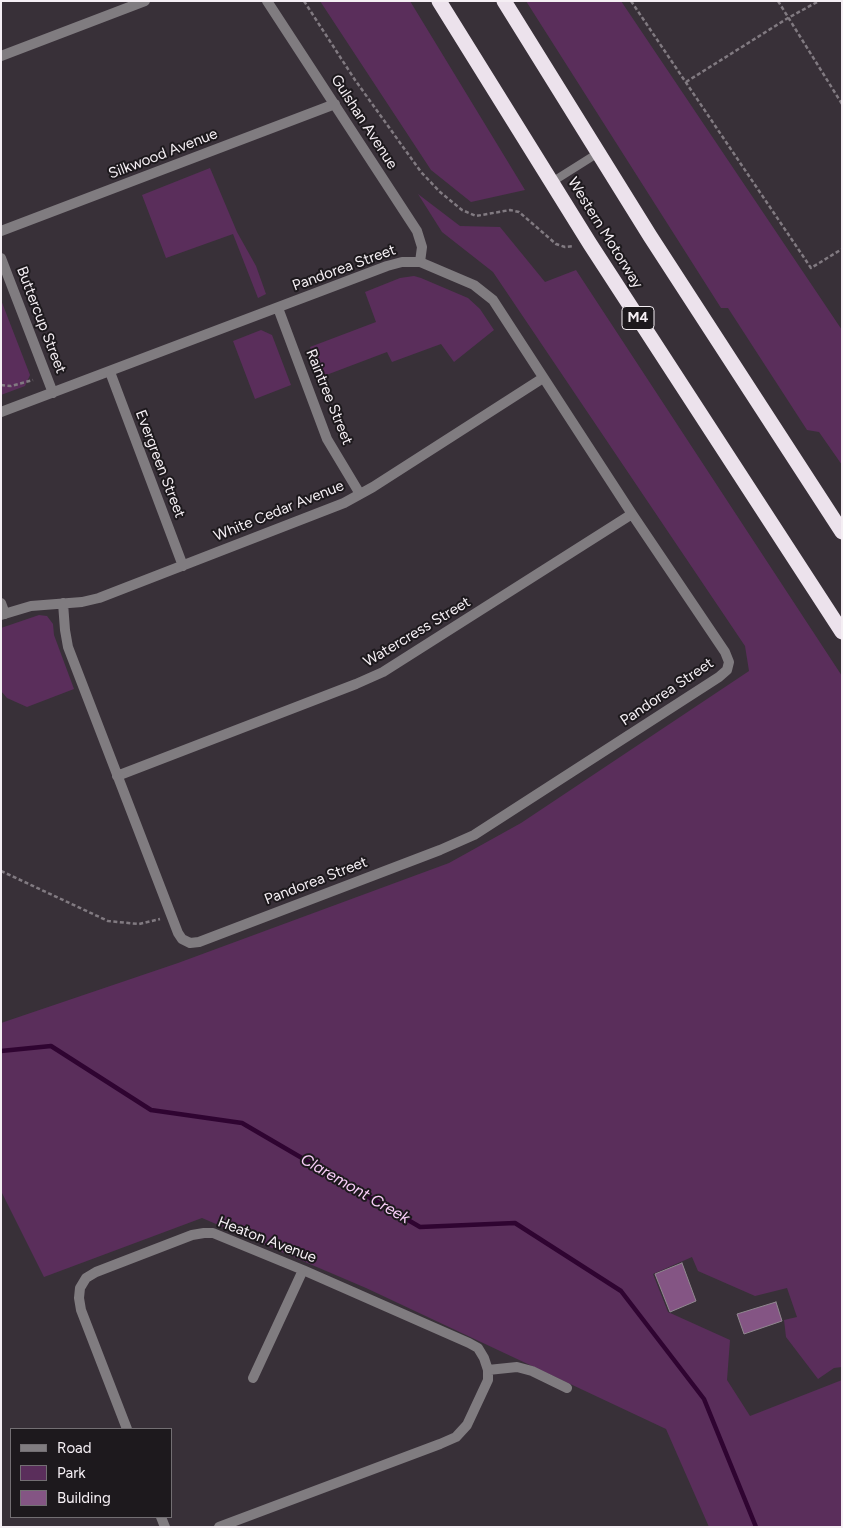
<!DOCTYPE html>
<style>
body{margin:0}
#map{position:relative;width:843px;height:1528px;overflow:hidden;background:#383038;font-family:Figtree,sans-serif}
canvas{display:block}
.frame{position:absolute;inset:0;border:2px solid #f5eff4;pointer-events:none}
.legend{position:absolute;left:10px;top:1428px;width:162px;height:90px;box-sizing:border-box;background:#1d191d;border:1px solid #736f73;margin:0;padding:6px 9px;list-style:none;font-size:15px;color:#f5eff4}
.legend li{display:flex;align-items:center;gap:10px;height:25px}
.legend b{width:25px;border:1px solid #736f73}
</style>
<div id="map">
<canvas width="843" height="1528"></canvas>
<div class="frame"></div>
<ul class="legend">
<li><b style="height:6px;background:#807c80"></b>Road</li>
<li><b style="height:14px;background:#5a2e5b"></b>Park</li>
<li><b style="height:14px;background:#845584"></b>Building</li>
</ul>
</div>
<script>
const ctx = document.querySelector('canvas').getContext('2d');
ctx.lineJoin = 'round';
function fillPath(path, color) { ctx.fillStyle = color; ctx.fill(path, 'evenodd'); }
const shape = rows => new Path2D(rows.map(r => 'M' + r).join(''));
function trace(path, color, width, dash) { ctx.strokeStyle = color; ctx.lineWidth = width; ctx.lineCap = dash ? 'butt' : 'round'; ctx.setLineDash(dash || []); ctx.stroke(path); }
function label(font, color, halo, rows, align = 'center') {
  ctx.font = font + ' Figtree,sans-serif'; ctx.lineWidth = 4; ctx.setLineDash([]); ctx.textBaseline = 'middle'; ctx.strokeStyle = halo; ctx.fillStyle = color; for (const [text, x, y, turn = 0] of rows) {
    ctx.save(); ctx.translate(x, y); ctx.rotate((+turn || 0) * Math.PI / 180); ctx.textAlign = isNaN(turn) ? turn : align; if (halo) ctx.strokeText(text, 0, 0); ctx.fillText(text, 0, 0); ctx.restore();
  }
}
fillPath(shape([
 [320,1,410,1,525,190,471,202,431,170],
 [526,1,621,1,842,330,842,465,819,432,807,430,728,308,721,308],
 [210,168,237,232,256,266,266,294,258,298,233,234,166,258,142,195],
 [418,194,460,226,500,227,545,282,576,270,842,676,842,1367,834,1368,818,1379,786,1337,784,1320,797,1317,787,1288,755,1296,698,1271,692,1257,653,1274,668,1312,730,1340,727,1380,750,1416,842,1380,842,1527,709,1527,666,1429,366,1288,202,1218,44,1277,1,1191,1,1023,178,963,449,863,521,823,749,671,745,646,493,272,442,232],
 [414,276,421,278,468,298,480,309,494,330,454,362,441,344,392,362,387,352,321,377,310,347,376,322,365,292,400,278],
 [1,300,30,375,25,386,1,395],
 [261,330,272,335,291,385,255,399,233,341],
 [39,615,47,616,53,624,54,635,74,689,27,707,7,698,1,691,1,628]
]), '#5a2e5b');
trace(shape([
 [1,1051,51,1046,151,1110,242,1123,420,1227,515,1223,621,1291,704,1399,756,1527]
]), '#2f0431', 4.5);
const building = shape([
 [682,1263,696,1301,670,1312,655,1274,682,1263],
 [776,1302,782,1321,744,1334,737,1314,776,1302]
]);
fillPath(building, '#845584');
trace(building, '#928891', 1);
trace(shape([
 [304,1,355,80,421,172,440,192,462,210,476,216,510,210,519,212,556,244,565,247,574,246],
 [631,1,811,268,842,249],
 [778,1,842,104],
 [686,82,788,18,819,1],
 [1,385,11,386,33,380],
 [1,871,108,921,139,924,160,919]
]), '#817a81', 2.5, [4, 2.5]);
trace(shape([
 [552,182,598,153]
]), '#807c80', 8);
trace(shape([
 [267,1,417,231,422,247,420,262],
 [1,56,145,1],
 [1,231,335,104],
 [1,258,53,393],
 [278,308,327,439,360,494],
 [110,372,183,566],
 [1,412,387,266,402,262,420,262,474,285,493,300,632,514,725,652,729,662,727,670,719,677,474,835,440,850,199,942,190,943,182,939,178,933,68,647,65,630,63,603],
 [1,603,5,614],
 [1,615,31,606,82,602,99,598,344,503,373,487,543,378],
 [117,776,356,684,383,672,632,514],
 [488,1370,517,1367,532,1371,567,1388],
 [253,1378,303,1270],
 [127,1429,81,1310,79,1298,80,1288,86,1278,96,1272,192,1235,204,1233,213,1233,303,1270,469,1343,478,1348,484,1358,488,1370,488,1380,467,1425,456,1437,440,1444,219,1527],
 [161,1517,165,1527]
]), '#807c80', 10);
trace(shape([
 [439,1,590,244,842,632],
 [504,1,650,236,842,532]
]), '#ece2ec', 15);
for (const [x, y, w] of [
 [638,318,32]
]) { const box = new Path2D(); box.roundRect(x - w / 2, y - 11.5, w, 23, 4); ctx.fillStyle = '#1d191d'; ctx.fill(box); trace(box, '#f5eff4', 1); }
label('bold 14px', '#f5eff4', null, [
 ["M4",638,318]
]);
label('15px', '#f5eff4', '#1d191d', [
 ["Gulshan Avenue",364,122,57],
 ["Silkwood Avenue",163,154,-21],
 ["Western Motorway",605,233,58],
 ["Pandorea Street",344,268,-20],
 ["Buttercup Street",41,320,69],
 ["Raintree Street",329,397,68],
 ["Evergreen Street",160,464,69],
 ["White Cedar Avenue",279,511,-22],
 ["Watercress Street",417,632,-31],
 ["Pandorea Street",667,692,-34],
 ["Pandorea Street",316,881,-21],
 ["Heaton Avenue",267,1240,21]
]);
label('italic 16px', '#facffa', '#1d191d', [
 ["Claremont Creek",355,1189,30]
]);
</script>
